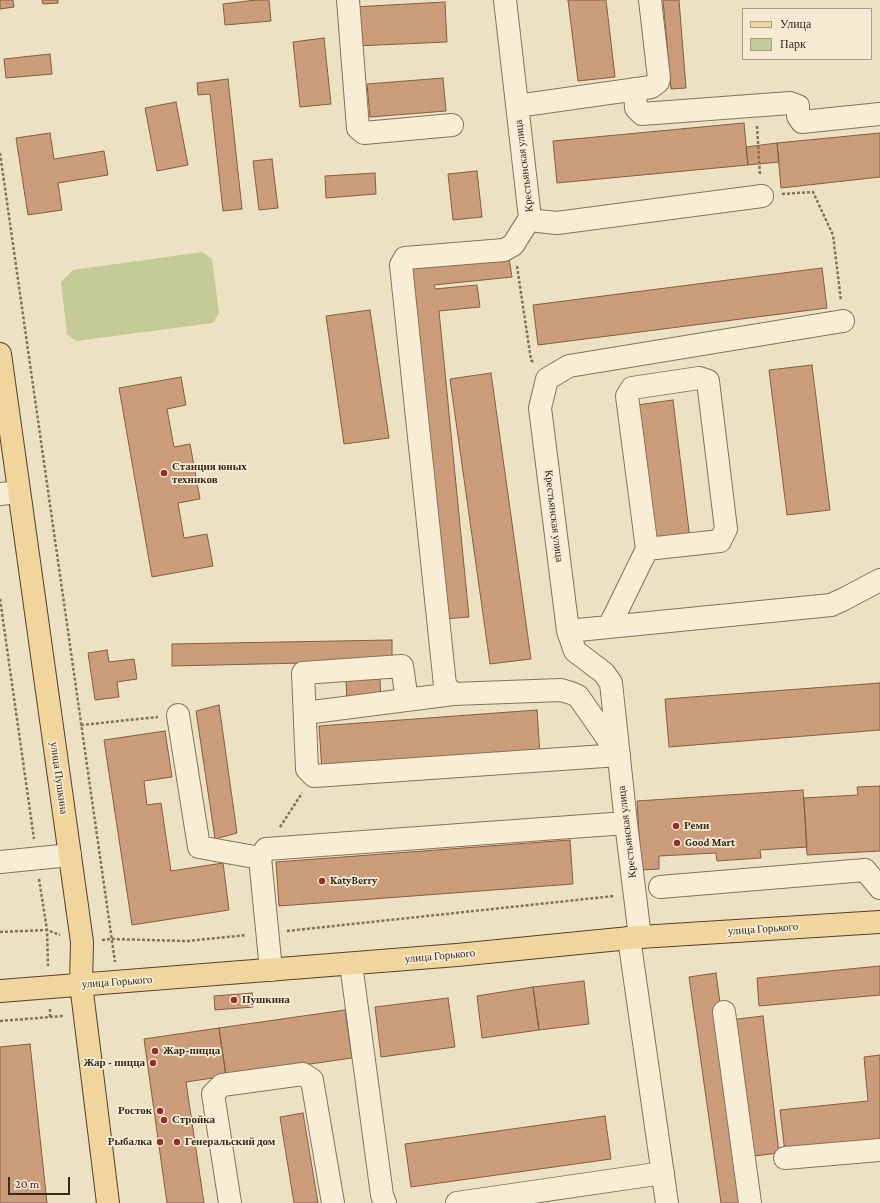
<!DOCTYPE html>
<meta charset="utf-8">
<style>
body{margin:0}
#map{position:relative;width:880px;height:1203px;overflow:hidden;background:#ede1c3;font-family:"Crimson Pro",serif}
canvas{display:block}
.legend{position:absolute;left:742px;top:8px;width:130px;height:52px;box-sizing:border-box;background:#f5ebd3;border:1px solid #a99e8b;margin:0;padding:5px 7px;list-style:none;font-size:12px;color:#382b1e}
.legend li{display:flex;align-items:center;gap:8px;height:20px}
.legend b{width:20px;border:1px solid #a99e8b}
.scale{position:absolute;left:8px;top:1177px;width:62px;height:18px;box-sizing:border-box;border:2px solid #382b1e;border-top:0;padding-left:5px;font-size:12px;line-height:14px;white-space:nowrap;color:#382b1e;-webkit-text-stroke:3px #f5ebd3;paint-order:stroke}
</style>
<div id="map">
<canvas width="880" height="1203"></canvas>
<ul class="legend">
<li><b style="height:5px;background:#f0d69c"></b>Улица</li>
<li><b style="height:11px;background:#c5cb97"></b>Парк</li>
</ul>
<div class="scale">20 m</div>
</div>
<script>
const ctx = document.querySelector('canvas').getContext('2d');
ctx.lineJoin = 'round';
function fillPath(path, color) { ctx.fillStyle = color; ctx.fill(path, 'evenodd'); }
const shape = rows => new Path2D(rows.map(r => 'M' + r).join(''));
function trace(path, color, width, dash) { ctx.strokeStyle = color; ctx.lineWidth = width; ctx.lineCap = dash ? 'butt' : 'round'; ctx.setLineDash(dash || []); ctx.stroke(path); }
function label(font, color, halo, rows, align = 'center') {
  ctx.font = font + ' "Crimson Pro",serif'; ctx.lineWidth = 3.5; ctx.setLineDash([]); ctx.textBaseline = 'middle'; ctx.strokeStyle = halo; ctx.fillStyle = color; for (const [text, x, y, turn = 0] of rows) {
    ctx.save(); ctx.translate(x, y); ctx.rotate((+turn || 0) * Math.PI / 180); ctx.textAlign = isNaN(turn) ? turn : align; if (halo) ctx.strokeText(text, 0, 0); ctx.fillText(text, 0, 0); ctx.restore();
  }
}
fillPath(shape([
 [202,252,212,259,219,313,213,323,76,341,67,334,61,282,73,270]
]), '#c5cb97');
const building = shape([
 [0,0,13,0,14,7,0,9,0,0],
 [42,0,58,0,58,3,43,4,42,0],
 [256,0,269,0,271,21,225,25,223,4,256,0],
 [568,0,606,0,615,77,578,81,568,0],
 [663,0,679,0,686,88,671,89,663,0],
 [445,2,447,42,355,46,353,7,445,2],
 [324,38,331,104,300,107,293,42,324,38],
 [50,54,52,74,6,78,4,59,50,54],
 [443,78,446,111,370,117,367,84,443,78],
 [228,79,242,209,223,211,210,94,198,95,197,83,228,79],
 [176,102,188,165,157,171,145,108,176,102],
 [744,123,748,165,557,183,553,141,744,123],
 [50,133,54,159,104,151,108,175,58,183,62,210,28,215,16,138,50,133],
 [880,133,880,177,781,188,777,143,880,133],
 [777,143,779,162,748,165,746,147,777,143],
 [272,159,278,208,259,210,253,161,272,159],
 [477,171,482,217,453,220,448,174,477,171],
 [375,173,376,194,326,198,325,176,375,173],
 [509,258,512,277,434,285,435,289,477,285,480,307,439,311,469,617,443,619,409,268,509,258],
 [822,268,827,308,538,345,533,305,822,268],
 [370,310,389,438,344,444,326,316,370,310],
 [812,365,830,510,787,515,769,370,812,365],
 [491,373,531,659,490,664,450,379,491,373],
 [181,377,186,405,167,409,174,447,190,444,200,499,178,503,184,538,207,534,213,566,152,577,119,388,181,377],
 [673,400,690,539,654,544,637,405,673,400],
 [392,640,392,661,172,666,172,644,392,640],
 [107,650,109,662,134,659,137,679,117,682,119,697,95,700,88,653,107,650],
 [380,679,381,699,347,701,346,681,380,679],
 [880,683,880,730,669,747,665,699,880,683],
 [219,705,237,833,215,839,196,711,219,705],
 [537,710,540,755,322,771,319,726,537,710],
 [165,731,172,777,144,781,147,805,161,803,171,871,223,863,229,910,132,925,104,740,165,731],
 [880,786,880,851,807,855,804,798,858,795,857,787,880,786],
 [803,790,807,847,760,850,761,858,717,861,716,853,659,856,659,869,641,870,637,801,803,790],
 [570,840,573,884,279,906,276,862,570,840],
 [880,966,880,995,759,1006,757,978,880,966],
 [716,973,747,1203,721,1203,689,977,716,973],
 [584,981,589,1024,539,1030,533,987,584,981],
 [533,987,539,1030,482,1038,477,996,533,987],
 [252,993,253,1007,215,1010,214,996,252,993],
 [448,998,455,1047,381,1057,375,1007,448,998],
 [345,1010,352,1058,226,1076,219,1028,345,1010],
 [763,1016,779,1153,746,1157,729,1020,763,1016],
 [219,1028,226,1076,186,1082,204,1203,167,1203,144,1039,219,1028],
 [30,1044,47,1203,0,1203,0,1047,30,1044],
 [880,1055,880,1144,785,1153,780,1110,868,1101,864,1057,880,1055],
 [303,1113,318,1203,294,1203,280,1117,303,1113],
 [605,1116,611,1159,411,1187,405,1144,605,1116]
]);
fillPath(building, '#cb9c7a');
trace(building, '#865d40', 1);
const minor = shape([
 [348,0,358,128,364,133,452,125],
 [505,0,530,218,538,221,557,223,762,196],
 [635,89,636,108,642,114,790,103,798,106,798,116,802,122,880,114],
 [517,106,651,87,658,82,659,78,650,0],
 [530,218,513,245,504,250,405,258,401,265,445,685,453,694,561,690,571,693,578,696,617,752],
 [0,494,19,492],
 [609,627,647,549,627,396,632,388,699,378,708,381,726,529,720,541,647,549],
 [568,631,831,605,844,599,880,580],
 [407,700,402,666,303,673,307,769,314,776,619,755],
 [305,713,453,694],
 [178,715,199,847,260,858],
 [0,862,70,855],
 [660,887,865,870,880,888],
 [640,937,626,823,611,683,604,673,575,651,568,631,540,408,547,379,569,366,843,321],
 [629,938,667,1203],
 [351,964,382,1195,385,1203],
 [271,970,260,858,266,849,626,823],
 [724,1012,750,1203],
 [785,1158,880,1150],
 [230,1203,213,1094,222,1085,303,1074,312,1080,333,1203],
 [457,1203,663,1173]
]);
const major = shape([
 [0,354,82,942,81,984,108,1203],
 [0,991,457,955,640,937,880,922]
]);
trace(minor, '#87735a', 24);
trace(major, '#55412e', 24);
trace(shape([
 [757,126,760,175],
 [0,153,115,962],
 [782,194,813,192,833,235,841,301],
 [517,266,531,360,534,363],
 [0,599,34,839],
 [81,725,158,717],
 [280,827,302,793],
 [39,879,47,930,48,966],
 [287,931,614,896],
 [0,932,47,930,60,935],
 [102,940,111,939,188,941,246,935],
 [50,1009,50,1017],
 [0,1021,63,1016]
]), '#87735a', 2.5, [3, 2]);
trace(minor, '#f8eed6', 22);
trace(major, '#f0d69c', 22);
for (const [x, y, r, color] of [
 [164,473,4,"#952b2b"],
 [676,826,4,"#952b2b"],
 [677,843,4,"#952b2b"],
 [322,881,4,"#952b2b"],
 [234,1000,4,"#952b2b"],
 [155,1051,4,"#952b2b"],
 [153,1063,4,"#952b2b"],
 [160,1111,4,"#952b2b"],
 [164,1120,4,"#952b2b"],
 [160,1142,4,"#952b2b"],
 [177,1142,4,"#952b2b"]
]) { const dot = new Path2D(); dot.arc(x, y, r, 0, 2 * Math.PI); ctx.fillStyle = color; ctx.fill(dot); trace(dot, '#f5ebd3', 1.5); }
label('11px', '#382b1e', '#f5ebd3', [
 ["Крестьянская улица",524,166,-97],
 ["Крестьянская улица",554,516,83],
 ["улица Пушкина",59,778,82],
 ["Крестьянская улица",627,832,-97],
 ["улица Горького",763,929,-4],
 ["улица Горького",440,956,-5],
 ["улица Горького",117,982,-4]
]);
label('bold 11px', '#382b1e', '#f5ebd3', [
 ["Станция юных",172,467],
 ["техников",172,480],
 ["Реми",684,826],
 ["Good Mart",685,843],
 ["KatyBerry",330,881],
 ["Пушкина",242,1000],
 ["Жар-пицца",163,1051],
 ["Жар - пицца",145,1063,"right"],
 ["Росток",152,1111,"right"],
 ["Стройка",172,1120],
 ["Рыбалка",152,1142,"right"],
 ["Генеральский дом",185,1142]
], 'left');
</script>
